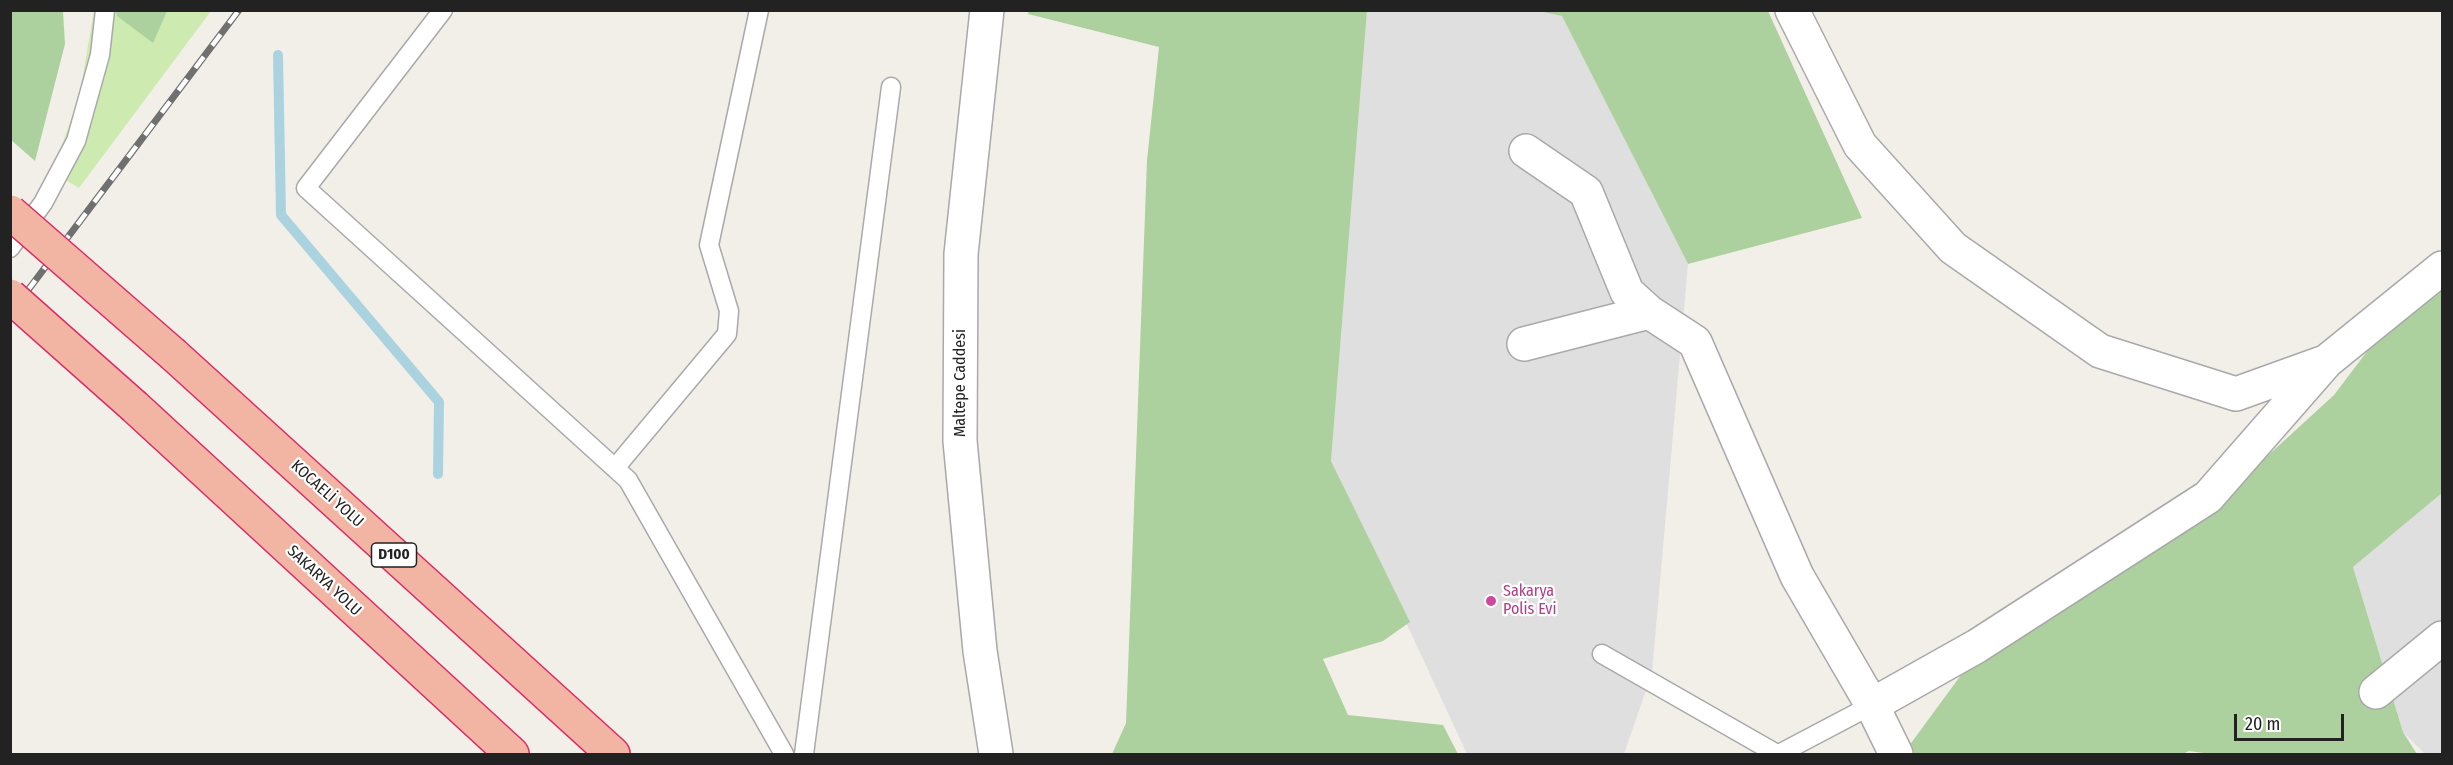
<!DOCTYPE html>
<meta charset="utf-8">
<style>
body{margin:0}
#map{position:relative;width:2453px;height:765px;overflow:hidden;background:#f2efe9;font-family:"Fira Sans Condensed",sans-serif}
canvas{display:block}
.frame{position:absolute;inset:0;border:12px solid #222;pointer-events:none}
.scale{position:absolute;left:2234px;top:714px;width:110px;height:27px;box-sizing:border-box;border:3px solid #222;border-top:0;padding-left:8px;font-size:18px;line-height:21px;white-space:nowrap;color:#222;-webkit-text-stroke:4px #fff;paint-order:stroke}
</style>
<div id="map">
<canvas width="2453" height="765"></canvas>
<div class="frame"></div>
<div class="scale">20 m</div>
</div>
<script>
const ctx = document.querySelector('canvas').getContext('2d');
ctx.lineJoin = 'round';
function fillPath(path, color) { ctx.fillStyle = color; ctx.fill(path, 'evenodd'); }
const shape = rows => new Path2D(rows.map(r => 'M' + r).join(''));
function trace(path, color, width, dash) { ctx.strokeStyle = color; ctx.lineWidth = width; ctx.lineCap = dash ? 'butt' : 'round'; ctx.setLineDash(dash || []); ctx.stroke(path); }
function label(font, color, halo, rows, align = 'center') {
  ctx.font = font + ' "Fira Sans Condensed",sans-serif'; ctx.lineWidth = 4.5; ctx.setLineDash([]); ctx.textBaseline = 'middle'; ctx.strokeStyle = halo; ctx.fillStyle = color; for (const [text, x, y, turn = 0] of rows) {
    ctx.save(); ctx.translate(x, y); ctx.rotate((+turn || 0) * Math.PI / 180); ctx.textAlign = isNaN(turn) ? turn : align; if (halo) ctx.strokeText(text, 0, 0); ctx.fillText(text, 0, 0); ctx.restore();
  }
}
fillPath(shape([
 [1539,10,1562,15,1688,264,1652,673,1624,754,1467,754,1331,461,1367,11],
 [2442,493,2442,754,2425,754,2403,732,2353,567]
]), '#e0dfdf');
fillPath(shape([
 [94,11,211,11,79,188,52,172,79,98]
]), '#cdebb0');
fillPath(shape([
 [11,10,63,11,65,44,35,161,11,140],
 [1029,10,1367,11,1331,461,1410,622,1383,641,1323,659,1348,715,1443,725,1458,754,1112,754,1126,723,1147,160,1159,47,1028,14],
 [116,11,116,10,167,11,153,43,117,16],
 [1539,11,1768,11,1862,218,1688,264,1562,16],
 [2442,288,2442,493,2353,567,2403,732,2417,754,2211,754,2189,751,2183,754,1903,754,1964,671,2252,470,2334,395,2381,333]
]), '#add19e');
trace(shape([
 [278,55,281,215,439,402,438,474]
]), '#aad3df', 10);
const service = shape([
 [443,10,306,188,628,480,784,754],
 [10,248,43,203,76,141,100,55,105,10],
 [615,468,727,334,729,311,709,245,759,10],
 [1602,654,1777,754],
 [804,754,891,87],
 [1779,754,1872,705]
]);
const minor = shape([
 [1792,10,1860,145,1953,248,2100,351,2236,394,2325,362],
 [1526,151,1586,192,1627,292,1649,312,1695,342,1797,576,1872,705,1896,754],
 [1524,344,1649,312],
 [2376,692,2442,638],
 [1872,705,1977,646,2208,497,2327,361,2442,268]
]);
const tertiary = shape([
 [987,10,961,254,960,441,980,651,996,754]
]);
const trunk = shape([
 [174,355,613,754],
 [135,407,512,754]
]);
trace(service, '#a9a9a9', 21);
trace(minor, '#a9a9a9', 36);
trace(tertiary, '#a9a9a9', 36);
trace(trunk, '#dc2a67', 36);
trace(service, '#fff', 18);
trace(minor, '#fff', 33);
trace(tertiary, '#fff', 33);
trace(trunk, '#f2b4a3', 33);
const rail = shape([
 [10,314,239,10]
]);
trace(rail, '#707070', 7);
trace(rail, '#fff', 4.5, [14]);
const trunkBridge = shape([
 [10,212,174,355],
 [10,296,135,407]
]);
trace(trunkBridge, '#dc2a67', 36, []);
trace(trunkBridge, '#f2b4a3', 33);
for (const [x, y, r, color] of [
 [1491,601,6,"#d1479c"]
]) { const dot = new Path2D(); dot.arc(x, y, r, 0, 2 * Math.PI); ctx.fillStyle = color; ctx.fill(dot); trace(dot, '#fff', 2); }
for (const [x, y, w] of [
 [394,555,45]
]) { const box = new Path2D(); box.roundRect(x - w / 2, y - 12, w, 24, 4.5); ctx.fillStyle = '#fff'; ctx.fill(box); trace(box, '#222', 1.5); }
label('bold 15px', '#222', null, [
 ["D100",394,555]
]);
label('16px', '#222', '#fff', [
 ["Maltepe Caddesi",961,383,-90],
 ["KOCAELİ YOLU",327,494,42],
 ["SAKARYA YOLU",324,581,43]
]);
label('16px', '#b23c85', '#fff', [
 ["Sakarya",1503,592],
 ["Polis Evi",1503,610]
], 'left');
</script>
